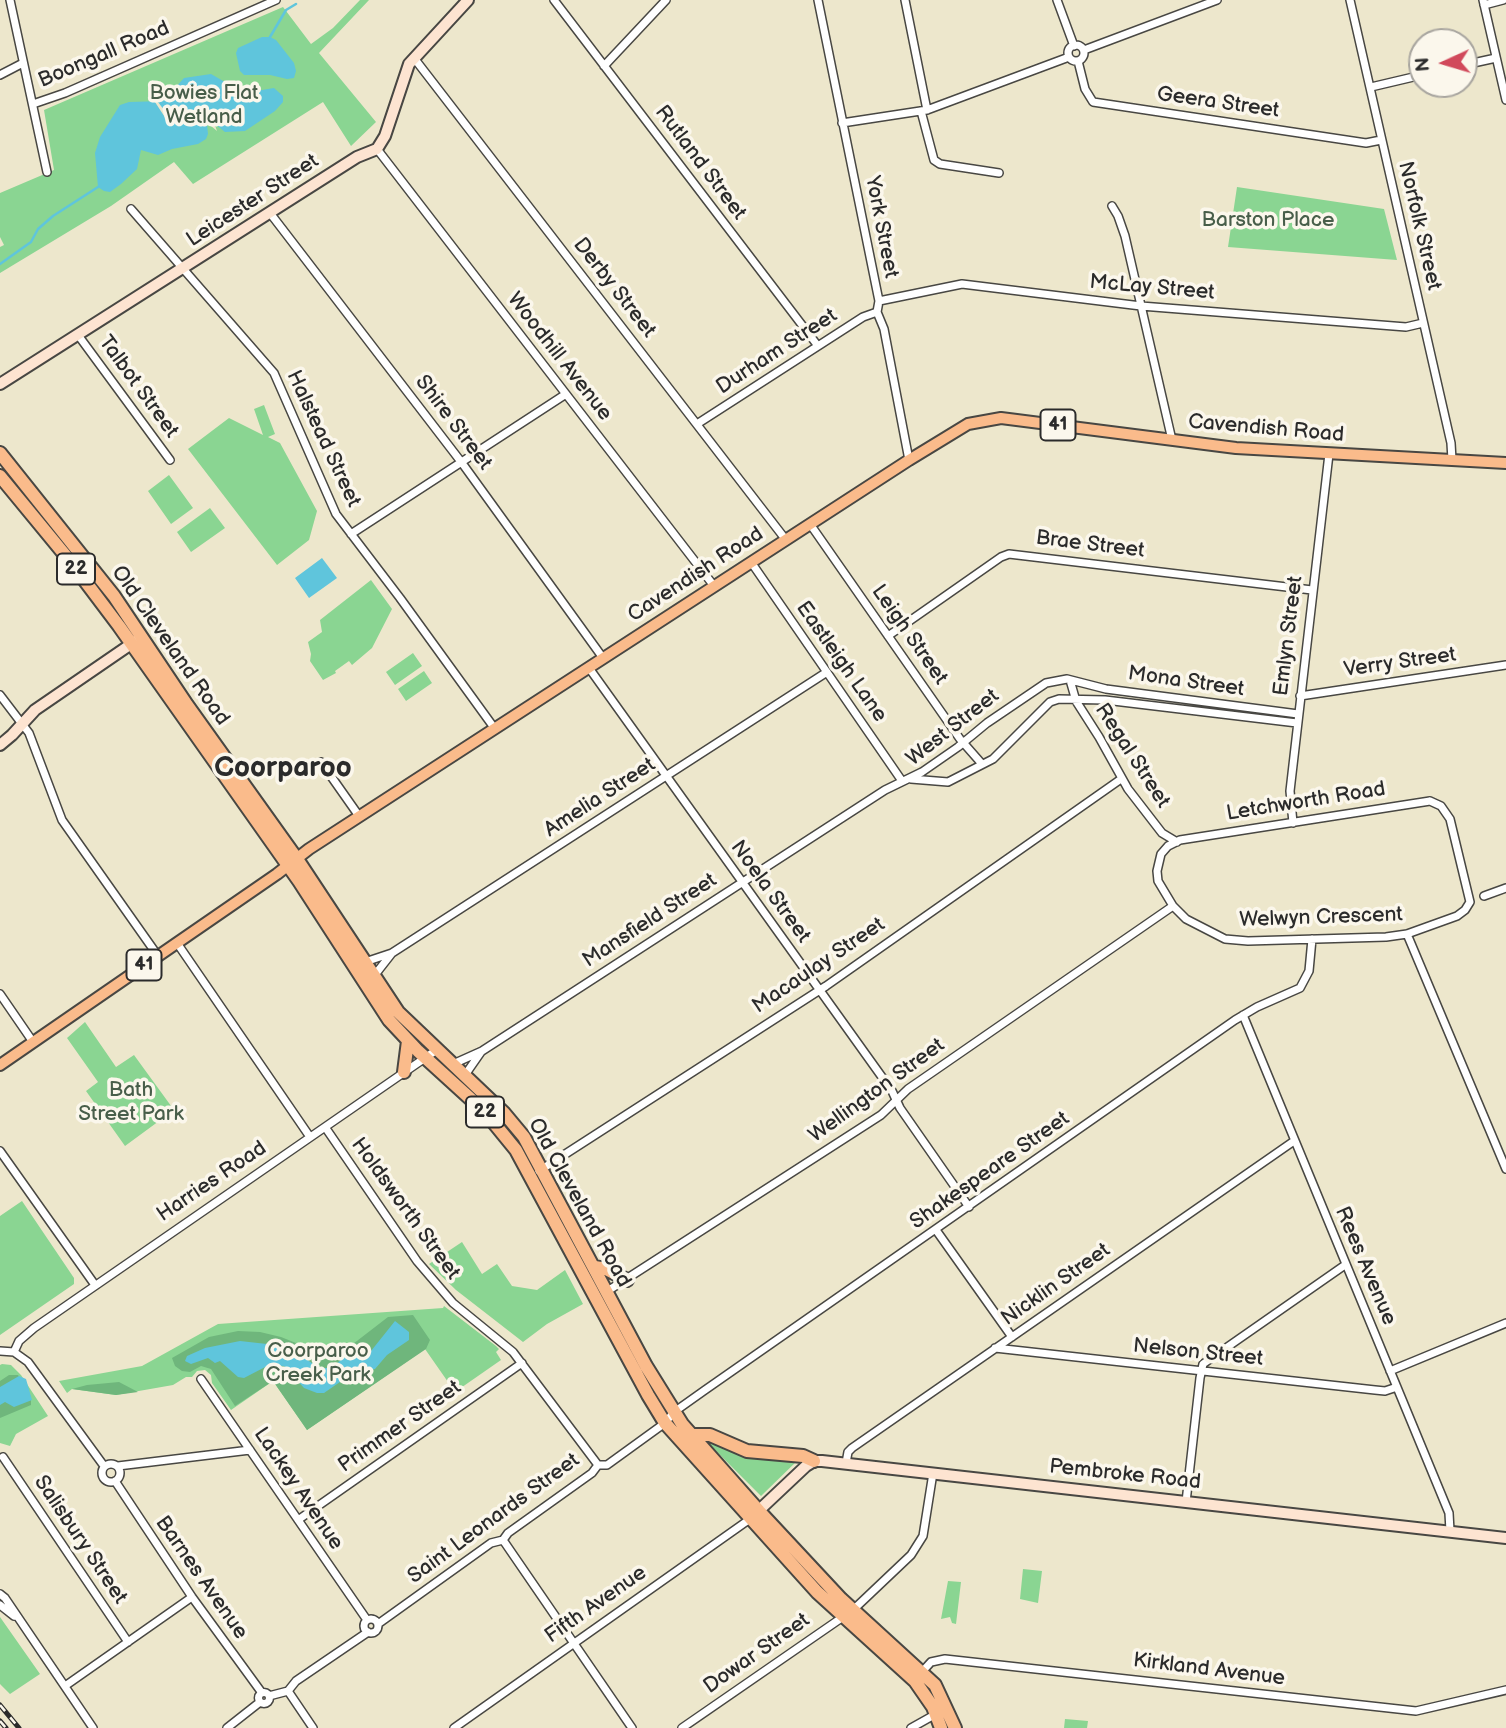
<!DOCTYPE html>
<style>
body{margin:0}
#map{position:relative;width:1506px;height:1728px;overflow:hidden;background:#ede7cc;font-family:"Balsamiq Sans",sans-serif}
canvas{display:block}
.north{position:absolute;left:1408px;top:28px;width:70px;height:70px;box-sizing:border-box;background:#fbf7ec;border:2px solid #a8a59f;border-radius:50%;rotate:266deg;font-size:19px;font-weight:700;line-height:28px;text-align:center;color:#2b2b2b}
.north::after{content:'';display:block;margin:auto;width:24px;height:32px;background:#d1495b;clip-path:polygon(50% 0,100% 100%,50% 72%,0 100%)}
</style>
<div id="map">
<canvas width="1506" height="1728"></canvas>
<div class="north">N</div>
</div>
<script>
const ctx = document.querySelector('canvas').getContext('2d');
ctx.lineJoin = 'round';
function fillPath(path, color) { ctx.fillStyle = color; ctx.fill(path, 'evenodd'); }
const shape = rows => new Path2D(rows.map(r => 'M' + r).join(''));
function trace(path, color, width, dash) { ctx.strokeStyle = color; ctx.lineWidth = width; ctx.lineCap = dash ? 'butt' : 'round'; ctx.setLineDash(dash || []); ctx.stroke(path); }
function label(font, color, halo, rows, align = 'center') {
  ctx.font = font + ' "Balsamiq Sans",sans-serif'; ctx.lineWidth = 7; ctx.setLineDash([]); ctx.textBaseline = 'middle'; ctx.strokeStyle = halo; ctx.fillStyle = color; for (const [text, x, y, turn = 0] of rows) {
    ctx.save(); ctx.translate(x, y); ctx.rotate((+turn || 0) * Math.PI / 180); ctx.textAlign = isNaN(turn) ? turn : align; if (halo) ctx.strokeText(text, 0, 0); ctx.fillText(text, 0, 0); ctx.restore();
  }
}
fillPath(shape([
 [360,0,369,0,319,53,376,122,351,146,323,102,193,184,174,162,111,206,0,273,0,247,4,245,0,237,0,193,54,170,44,110,283,7,311,44,333,28],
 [1237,187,1384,209,1397,260,1228,247],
 [264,405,275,434,268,437,280,443,317,511,309,540,277,565,188,449,229,418,263,435,254,409],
 [169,475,193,508,171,524,148,491],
 [210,508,225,528,191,552,177,532],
 [371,580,392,609,372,648,352,665,349,661,335,671,336,673,323,680,310,661,311,654,308,642,322,632,320,620],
 [413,653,422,666,395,685,386,672],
 [424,671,432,683,406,701,398,689],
 [85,1022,116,1067,134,1055,174,1110,125,1146,86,1091,98,1082,67,1038],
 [22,1201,74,1278,74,1284,0,1335,0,1216],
 [462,1242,482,1274,497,1264,512,1286,537,1290,565,1270,583,1304,547,1324,523,1342,456,1290,429,1264],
 [444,1306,496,1346,499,1349,496,1352,501,1360,455,1392,425,1349,307,1430,273,1381,231,1410,212,1383,211,1375,205,1370,197,1371,192,1377,186,1377,173,1385,116,1395,72,1389,67,1393,59,1381,142,1366,218,1324,443,1308],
 [2,1364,11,1365,21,1375,48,1416,16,1434,10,1446,0,1443,0,1365],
 [705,1440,719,1442,746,1458,797,1461,761,1496],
 [1023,1569,1042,1571,1038,1603,1020,1599],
 [948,1581,961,1582,956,1624,952,1623,950,1617,941,1619],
 [0,1617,40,1674,10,1694,0,1684],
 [1065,1719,1088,1721,1087,1728,1064,1728]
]), '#8ad592');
fillPath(shape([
 [413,1315,430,1340,426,1349,307,1430,273,1381,235,1406,211,1369,201,1366,190,1372,182,1371,175,1366,172,1358,209,1337,238,1331,260,1332,281,1337,318,1352,353,1344,388,1317],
 [9,1375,18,1375,31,1397,31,1405,0,1418,0,1381],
 [119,1382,138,1392,116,1395,72,1389,87,1385]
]), '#6fb67c');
fillPath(shape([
 [262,37,270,37,276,40,294,63,296,71,294,78,287,79,270,75,244,75,240,71,236,53,238,48],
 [211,74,244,93,274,88,283,96,283,102,275,111,245,131,225,132,210,120,207,124,208,134,206,139,198,144,172,149,158,155,141,150,137,169,121,184,110,192,104,191,98,187,95,153,100,137,120,105,129,102,163,101,184,78],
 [322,558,337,578,309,598,295,578],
 [395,1321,409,1332,409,1340,387,1355,375,1369,353,1373,324,1393,317,1393,304,1388,284,1366,269,1365,244,1378,238,1377,220,1361,215,1363,208,1358,191,1364,185,1361,187,1356,205,1348,240,1341,276,1345,299,1354,319,1368,332,1368,343,1358,371,1351],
 [19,1376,26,1379,32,1400,14,1407,5,1402,0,1405,0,1387]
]), '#5fc5dc');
fillPath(shape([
 [155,98,167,114,172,113,177,118,197,112,207,113,212,117,217,131,211,126,208,118,200,115,174,123,168,122,153,99]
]), '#ede7cc');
trace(shape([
 [270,37,286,10,296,4],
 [0,264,31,242,38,229,53,216,98,187]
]), '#5fc5dc', 2.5);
const street = shape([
 [10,0,47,172],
 [554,0,818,346],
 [818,0,879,301,877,312,884,329,909,460],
 [905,0,927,110],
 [1057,0,1074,46],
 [1350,0,1451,443,1452,460],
 [1483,0,1506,100],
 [1484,5,1503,0],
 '1068 53a8 8 0 1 1 16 0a8 8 0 1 1-16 0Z',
 [1084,50,1217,0],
 [414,58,786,540],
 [1078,61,1085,89,1093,102,1366,143,1381,140],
 [1464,65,1496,58],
 [604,66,666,0],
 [0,75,23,63],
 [1371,87,1422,75],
 [33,104,65,93,276,0],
 [921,111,934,160,940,164,999,173],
 [842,123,927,110,1069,57],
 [377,149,714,586],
 [1112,206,1118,216,1125,236,1172,440],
 [131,209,274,373,336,514,400,598,495,729],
 [270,213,462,463,603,658],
 [879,301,962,284,1141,306,1406,327,1423,323],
 [78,335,170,460],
 [697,424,863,317,877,312],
 [810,524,960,739,982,764],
 [351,534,566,394],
 [751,562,902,781],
 [888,636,1001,557,1009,554,1312,590],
 [589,668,892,1091,900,1108,969,1207],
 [1070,680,1076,701,1099,737,1128,789,1162,833,1177,842],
 [0,695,29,733,62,820,158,956],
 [1300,696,1506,665],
 [321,762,359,816],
 [911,779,948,782,993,759,1050,702,1059,699,1105,700,1297,723],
 [1430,801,1441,806,1450,819,1470,902,1465,910,1457,916,1407,934,1386,937,1248,941,1225,939,1186,919,1173,906,1158,881,1157,871,1161,854,1168,846,1180,840,1430,801],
 [1293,823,1290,791,1329,454],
 [1484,896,1506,888],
 [1407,934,1506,1169],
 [177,943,310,1137],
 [365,962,392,953],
 [374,976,392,953,827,672],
 [0,994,33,1042],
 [1243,1015,1449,1513,1450,1531],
 [453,1064,482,1051,885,790,922,772,958,747,987,723,1046,683,1067,679,1106,689,1298,714],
 [465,1075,481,1052],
 [325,1127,417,1261,453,1303,513,1352,598,1465],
 [0,1151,95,1285],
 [539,1171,826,986,1121,779],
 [936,1230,1012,1337],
 [606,1292,881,1115,908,1089,1173,906],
 [995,1348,1375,1390,1385,1391,1397,1387],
 [0,1351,14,1352,28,1362,104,1466],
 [14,1352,19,1341,34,1328,438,1049],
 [1390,1371,1506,1323],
 [201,1379,367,1620],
 [3,1457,128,1642],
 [846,1463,848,1452,852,1448,1294,1141],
 '102 1473a9 9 0 1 1 18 0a9 9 0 1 1-18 0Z',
 [118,1466,250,1450],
 [115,1481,192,1597,262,1693],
 [1186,1502,1200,1378,1203,1364,1345,1265],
 [298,1520,522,1363],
 [503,1540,632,1728],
 [0,1594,5,1598,93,1728],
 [0,1605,14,1616],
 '364 1626a7 7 0 1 1 14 0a7 7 0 1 1-14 0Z',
 [378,1624,491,1543,503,1540,508,1533,592,1473,598,1465,607,1465,665,1423,674,1412,705,1390,1235,1020,1257,1007,1300,988,1309,971,1312,939],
 [920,1674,931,1662,945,1659,1416,1711,1506,1690],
 [65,1686,192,1597],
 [288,1691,313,1728],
 '258.5 1698a5.5 5.5 0 1 1 11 0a5.5 5.5 0 1 1-11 0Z',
 [269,1696,288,1691,296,1681,368,1632],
 [227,1728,260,1702],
 [454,1728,750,1519],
 [682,1728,853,1610,911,1555,923,1536,933,1473],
 [911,1728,936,1714]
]);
const secondary = shape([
 [0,384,357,157,377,149,385,136,409,64,468,0],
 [0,745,12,735,35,710,137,640],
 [754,1515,806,1466,814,1461,822,1461,1506,1538]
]);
const primary = shape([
 [0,1065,277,874,309,849,909,460,968,424,1001,418,1236,448,1506,463]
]);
const highway = shape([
 [0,453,114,596,187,705,297,859,398,1012,504,1113,524,1137,646,1366,682,1424,759,1511,841,1599,935,1685,955,1728],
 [0,476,70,561,119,626,299,881,389,1020,418,1051,485,1112,516,1150,648,1395,665,1423,817,1592,915,1681,933,1707,941,1728],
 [404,1072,408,1041],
 [595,1267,606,1269,627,1280],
 [691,1435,710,1435,747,1451,803,1456,814,1461]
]);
trace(street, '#484743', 10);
trace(secondary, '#484743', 14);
trace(primary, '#484743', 14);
trace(highway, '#484743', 16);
trace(street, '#fff', 7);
trace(secondary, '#fde4d1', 10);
trace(primary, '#fabb8b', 10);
trace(highway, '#fabb8b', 12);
const rail = shape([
 [0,1705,19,1728],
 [0,1721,6,1728]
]);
trace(rail, '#2b2b2b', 5);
trace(rail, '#fbf7ec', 2.5, [8]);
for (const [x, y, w] of [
 [1058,425,35],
 [76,569,38],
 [144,965,35],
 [485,1112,38]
]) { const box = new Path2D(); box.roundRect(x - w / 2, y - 15.5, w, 31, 5); ctx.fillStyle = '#fbf7ec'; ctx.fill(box); trace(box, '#2b2b2b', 2); }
label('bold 19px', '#2b2b2b', null, [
 ["41",1058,425],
 ["22",76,569],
 ["41",144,965],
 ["22",485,1112]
]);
label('21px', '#2b2b2b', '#fbf7ec', [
 ["Boongall Road",104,55,-23],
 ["Geera Street",1218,103,8],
 ["Rutland Street",700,163,53],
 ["Leicester Street",253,201,-33],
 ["Norfolk Street",1419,226,77],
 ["York Street",881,227,79],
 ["Derby Street",614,288,52],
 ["McLay Street",1152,288,5],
 ["Durham Street",777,352,-33],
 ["Woodhill Avenue",559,357,52],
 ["Talbot Street",138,387,54],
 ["Shire Street",453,423,53],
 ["Cavendish Road",1266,429,5],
 ["Halstead Street",323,439,65],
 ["Brae Street",1090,545,7],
 ["Cavendish Road",696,575,-33],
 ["Leigh Street",909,635,55],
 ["Emlyn Street",1289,636,-83],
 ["Old Cleveland Road",170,646,55],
 ["Eastleigh Lane",841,662,55],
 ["Verry Street",1400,663,-8],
 ["Mona Street",1186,682,8],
 ["West Street",953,728,-38],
 ["Regal Street",1132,756,57],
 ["Amelia Street",600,798,-33],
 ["Letchworth Road",1306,802,-9],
 ["Noela Street",770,892,54],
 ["Welwyn Crescent",1321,918,-2],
 ["Mansfield Street",650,921,-33],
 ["Macaulay Street",819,966,-34],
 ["Wellington Street",877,1091,-36],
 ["Shakespeare Street",990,1171,-35],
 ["Harries Road",212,1182,-34],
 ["Old Cleveland Road",579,1203,61],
 ["Holdsworth Street",405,1209,54],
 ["Rees Avenue",1365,1266,67],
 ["Nicklin Street",1056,1285,-35],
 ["Nelson Street",1198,1353,6],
 ["Primmer Street",400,1427,-35],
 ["Pembroke Road",1125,1475,6],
 ["Lackey Avenue",298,1489,56],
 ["Saint Leonards Street",494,1519,-36],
 ["Salisbury Street",80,1540,56],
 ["Barnes Avenue",201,1578,55],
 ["Fifth Avenue",596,1605,-35],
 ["Dowar Street",757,1654,-35],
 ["Kirkland Avenue",1209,1670,7]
]);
label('21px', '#485e4a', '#fbf7ec', [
 ["Bowies Flat",204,94],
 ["Wetland",204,118],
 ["Barston Place",1268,221],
 ["Bath",131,1091],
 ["Street Park",131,1115],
 ["Coorparoo",318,1352],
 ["Creek Park",318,1376]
]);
label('bold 28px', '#2b2b2b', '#fbf7ec', [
 ["Coorparoo",283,769]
]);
</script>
